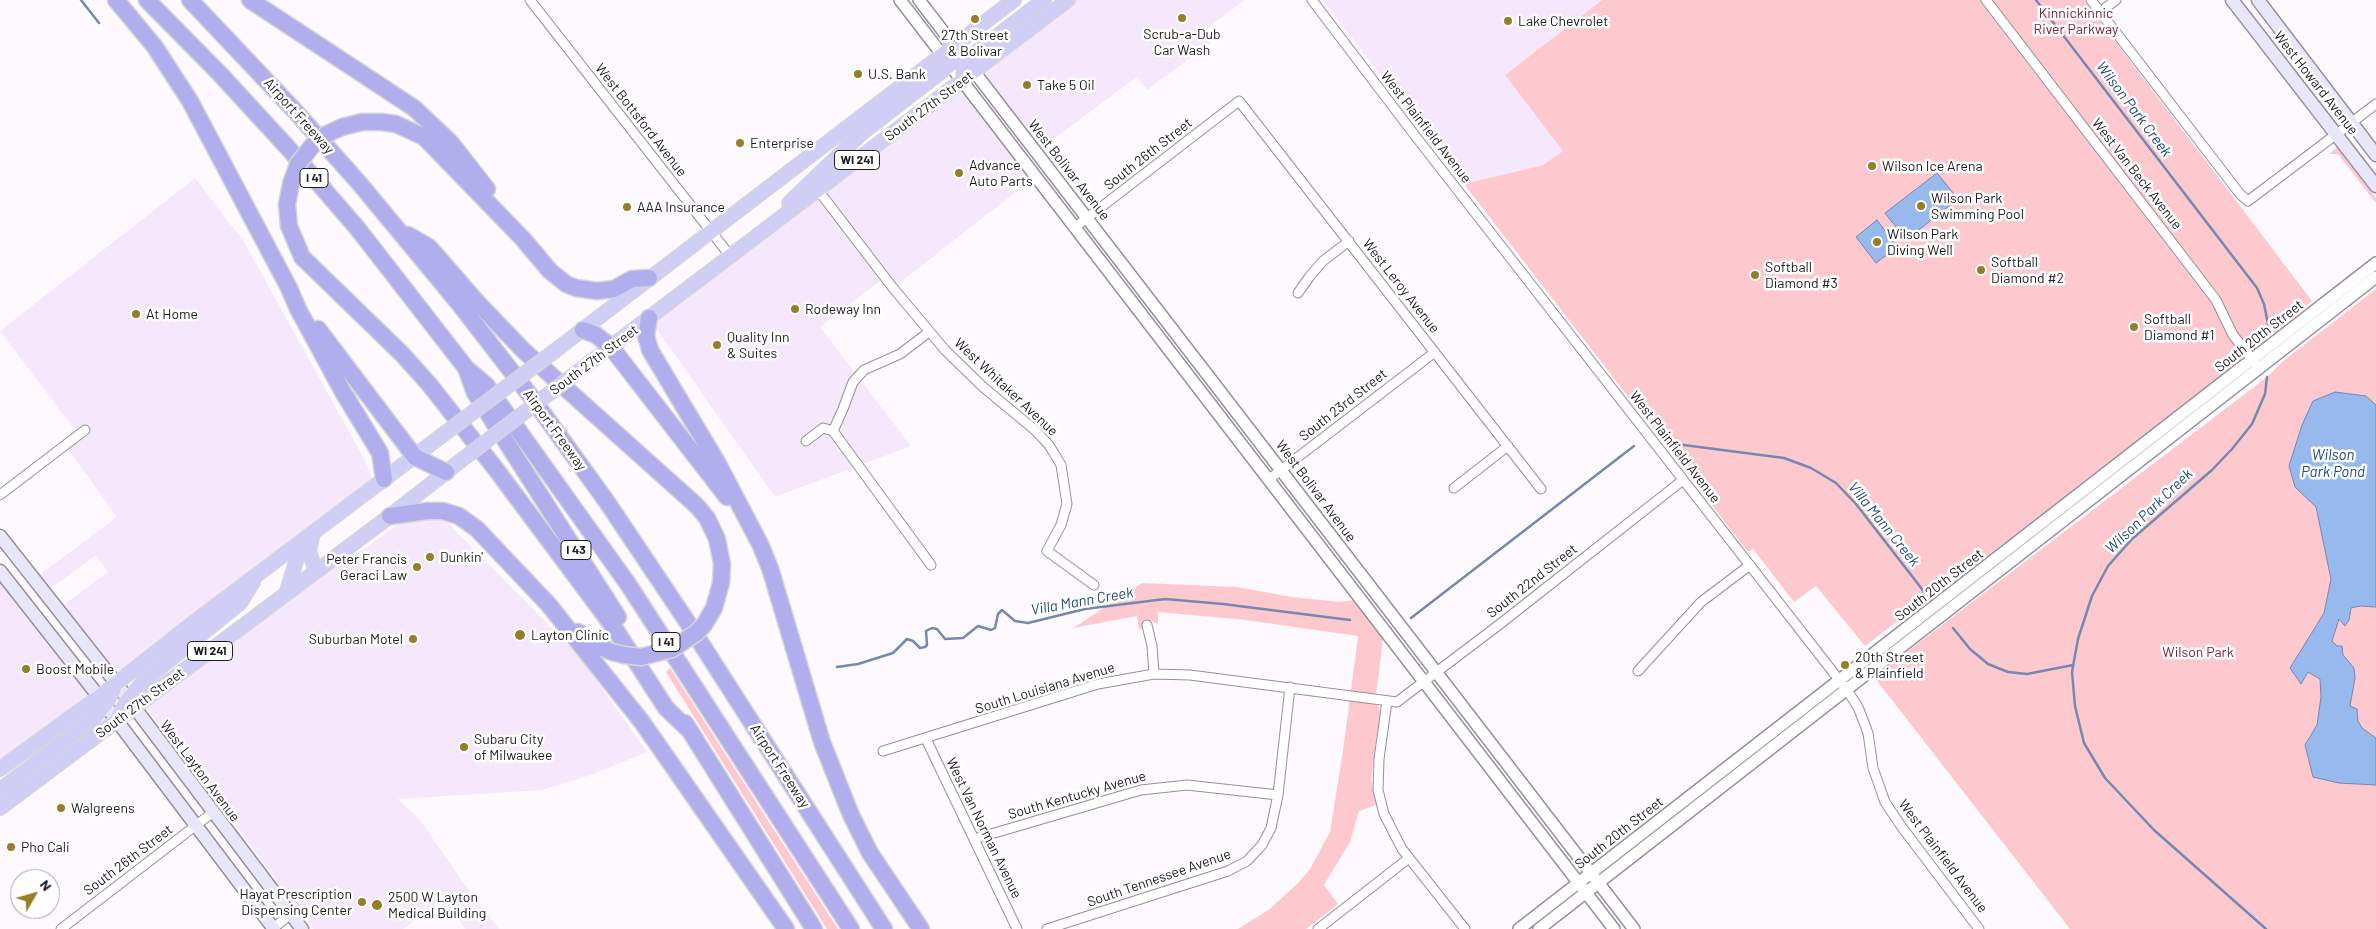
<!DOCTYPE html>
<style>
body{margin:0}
#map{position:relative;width:2376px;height:929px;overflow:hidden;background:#fdf9ff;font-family:Barlow,sans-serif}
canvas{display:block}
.north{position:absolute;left:10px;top:869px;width:50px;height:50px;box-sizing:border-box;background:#fff;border:1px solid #a5a4a6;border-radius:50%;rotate:52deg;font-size:14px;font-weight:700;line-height:20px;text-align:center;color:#1f1c21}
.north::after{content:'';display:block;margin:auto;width:18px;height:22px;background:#967e26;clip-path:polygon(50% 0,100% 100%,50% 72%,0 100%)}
</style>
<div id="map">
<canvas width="2376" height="929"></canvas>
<div class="north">N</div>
</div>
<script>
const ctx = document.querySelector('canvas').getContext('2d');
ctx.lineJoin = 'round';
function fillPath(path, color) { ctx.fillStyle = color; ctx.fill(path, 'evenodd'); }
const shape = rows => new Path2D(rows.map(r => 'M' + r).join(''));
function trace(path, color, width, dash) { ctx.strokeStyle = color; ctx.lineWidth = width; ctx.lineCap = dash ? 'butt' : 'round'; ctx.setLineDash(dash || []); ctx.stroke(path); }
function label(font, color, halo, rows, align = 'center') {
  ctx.font = font + ' Barlow,sans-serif'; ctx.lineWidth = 5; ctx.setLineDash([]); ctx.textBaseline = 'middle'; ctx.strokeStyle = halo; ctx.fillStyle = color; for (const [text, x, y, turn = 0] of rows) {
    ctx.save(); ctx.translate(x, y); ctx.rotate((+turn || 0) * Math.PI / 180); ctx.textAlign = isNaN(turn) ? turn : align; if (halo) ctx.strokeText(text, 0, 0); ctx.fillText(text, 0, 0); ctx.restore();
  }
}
fillPath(shape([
 [1077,0,1245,0,1202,32,1210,43,1147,90,1137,77,1040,149,987,80,986,72,987,68],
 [1323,0,1602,0,1505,75,1564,151,1543,165,1464,184],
 [962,82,1035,177,893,288,884,278,820,327,911,446,775,497,649,318],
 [195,178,244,242,362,455,376,485,116,683,58,609,108,572,96,555,45,593,34,579,117,517,65,445,77,436,74,429,0,331],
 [408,517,442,517,579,656,647,752,591,775,542,790,398,799,420,820,464,884,499,929,466,929,443,899,403,929,314,929,149,711,151,704,337,564,367,547],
 [0,571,99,697,0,769]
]), '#f5e8fc');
fillPath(shape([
 [1602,0,2084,0,2312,301,2259,345,1946,588,1921,607,1919,604,1865,646,1816,586,1794,602,1753,549,1748,552,1464,184,1543,165,1563,151,1505,75],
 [2337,147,2376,198,2376,203,2338,154,2330,154],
 [2376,289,2376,929,2070,929,1874,677,2267,377,2282,362],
 [1142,583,1237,587,1292,597,1339,602,1354,600,1383,639,1375,704,1379,707,1380,712,1371,779,1376,805,1359,811,1350,842,1324,885,1338,904,1306,929,1238,929,1270,909,1299,882,1310,869,1330,832,1343,751,1358,636,1246,620,1158,612,1158,624,1151,621,1142,624,1142,628,1139,630,1137,616,1073,628],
 [670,668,751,794,838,929,827,929,666,672]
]), '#fec8cf');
const water = shape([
 [1937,173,1958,199,1906,240,1885,213,1937,173],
 [1877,220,1897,247,1876,263,1856,237,1877,220],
 [2335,392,2366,396,2376,405,2376,607,2360,606,2351,608,2349,620,2345,626,2339,619,2332,641,2337,646,2342,646,2343,655,2354,668,2355,678,2350,706,2357,709,2358,721,2362,728,2376,738,2376,785,2339,783,2313,777,2305,745,2317,725,2321,697,2320,679,2308,672,2301,684,2290,668,2324,613,2331,579,2316,507,2295,487,2289,466,2302,425,2313,401,2335,392]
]);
fillPath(water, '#97b9ee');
trace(water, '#738ab0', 1);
trace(shape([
 [81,0,99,23],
 [2036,0,2257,288,2264,304,2270,334],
 [1676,444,1784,458,1811,468,1836,483,1856,504,1925,593],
 [1411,618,1634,446],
 [1953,628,1970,649,1988,664,2008,672,2027,674,2073,665],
 [837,667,858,664,893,653,907,639,913,641,920,648,925,647,927,645,926,631,932,628,937,629,945,639,963,638,978,626,991,630,995,628,998,614,1002,610,1015,621,1028,623,1085,609,1165,599,1223,604,1350,620],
 [2266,929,2154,830,2105,778,2084,743,2075,706,2072,672,2078,639,2092,596,2108,566,2132,539,2212,470,2232,449,2252,424,2265,394,2267,377]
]), '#738ab0', 2.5);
const minor = shape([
 [530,0,731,257],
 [1312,0,1413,133,1847,690,1858,707,1868,733,1873,768,1885,802,1901,826,1979,929],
 [1986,0,2216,300,2233,335,2255,363],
 [2091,0,2240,194,2248,201,2376,104],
 [2100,12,2116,0],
 [818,190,893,288,945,350,983,387,1035,430,1049,445,1061,465,1067,504,1061,525,1047,551,1094,585],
 [1074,228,1239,101,1541,489],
 [1298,293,1310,276,1323,261,1349,241],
 [833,431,843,409,853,382,864,370,900,354,929,332],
 [806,441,823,428,833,431,931,565],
 [1268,480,1435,352],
 [1454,488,1508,446],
 [0,495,85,430],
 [1147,625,1152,646,1154,674],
 [1638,671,1701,602,1750,565],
 [1387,701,1379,759,1378,790,1384,814,1402,849,1465,929],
 [926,739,1017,929],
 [883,751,1098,684,1154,674,1190,675,1397,702,1500,624,1683,480],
 [974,839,1141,790,1187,785,1278,795],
 [61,929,212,813],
 [272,929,291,914],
 [1047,929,1228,871,1247,861,1262,845,1271,828,1278,795,1290,687],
 [1318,929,1409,858]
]);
const tertiary = shape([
 [900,0,1614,929],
 [919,0,1634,929],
 [1519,929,2376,263],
 [1539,929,2376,277]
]);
const secondary = shape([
 [2232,0,2376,186],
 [2258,0,2376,155],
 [0,536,116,683,302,929],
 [0,571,99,697,274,929]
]);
const primary = shape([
 [962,82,963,66,971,56,1044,0],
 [789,203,862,133,950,65,955,57,955,45],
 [556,350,1014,0],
 [580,370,1068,0],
 [313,533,309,551,316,572],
 [286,594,297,558,294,547],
 [118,717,128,699,146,679,240,603,253,582],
 [0,769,99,697,193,623,440,437],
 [0,790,91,721,105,705,114,689],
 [0,808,390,516,459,462]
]);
const motorway = shape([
 [116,0,155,47,190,101,289,288,298,309,343,392,380,453,384,479],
 [147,0,220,74,289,149,358,229,466,368,486,385,628,584,851,929],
 [190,0,295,111,360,184,461,306,529,394,607,502,686,620,884,929],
 [250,0,414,108,451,143,487,189],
 [342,127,362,122,382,122,396,124,424,137,523,239,550,271,566,284,576,288,597,291,614,289,632,279,649,278],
 [291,184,287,204,289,226,302,257,402,354,429,384,495,468,615,629,666,708,690,731],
 [408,235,429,247,476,301,524,351,697,506,707,518,717,539,722,564,721,583,714,608],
 [649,318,646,336,650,350,717,462,760,544,770,568,822,742,851,815,870,853,921,929],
 [318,329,415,457,446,472],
 [583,330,596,335,611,347,727,497],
 [466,368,475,393,618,617],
 [390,516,427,511,443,511,459,516,477,529,549,605,642,722,786,929],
 [578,632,593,644,612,652],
 [685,723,814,929]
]);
trace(minor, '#978f9b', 11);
trace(tertiary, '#978f9b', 14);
trace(secondary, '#978f9b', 15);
trace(primary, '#d7d6d7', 16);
trace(motorway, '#d7d6d7', 19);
trace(minor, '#fff', 9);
trace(tertiary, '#fff', 11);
trace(secondary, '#e8e7fa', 12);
trace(primary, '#d1cef5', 14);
trace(motorway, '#b2aeee', 16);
const primaryBridge = shape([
 [440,437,556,350],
 [459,462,580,370]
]);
const motorwayBridge = shape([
 [291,184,298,164,312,146,327,134,342,127],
 [612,652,624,655,641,657,672,649,696,633,704,625,714,608]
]);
trace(primaryBridge, '#d7d6d7', 16, []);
trace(motorwayBridge, '#d7d6d7', 19, []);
trace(primaryBridge, '#d1cef5', 14);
trace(motorwayBridge, '#b2aeee', 16);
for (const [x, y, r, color] of [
 [1182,18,5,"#967e26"],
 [975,19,5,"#967e26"],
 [1508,21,5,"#967e26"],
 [858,74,5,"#967e26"],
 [1027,85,5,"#967e26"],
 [740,143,5,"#967e26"],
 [1872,166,5,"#967e26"],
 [959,173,5,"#967e26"],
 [1921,206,5,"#967e26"],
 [627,207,5,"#967e26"],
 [1877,242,5,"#967e26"],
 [1981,270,5,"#967e26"],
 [1755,275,5,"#967e26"],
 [795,309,5,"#967e26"],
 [136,314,5,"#967e26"],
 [2134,327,5,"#967e26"],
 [717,345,5,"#967e26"],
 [430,557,5,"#967e26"],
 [417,567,5,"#967e26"],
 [520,635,6,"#967e26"],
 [413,639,5,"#967e26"],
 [1845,665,5,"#967e26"],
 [26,669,5,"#967e26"],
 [464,747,5,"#967e26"],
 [61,808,5,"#967e26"],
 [11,847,5,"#967e26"],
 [362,902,5,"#967e26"],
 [377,905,6,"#967e26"]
]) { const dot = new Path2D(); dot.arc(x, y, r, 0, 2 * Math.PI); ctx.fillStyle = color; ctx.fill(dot); trace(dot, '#fff', 2); }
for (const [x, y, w] of [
 [857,160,45],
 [314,178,28],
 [576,550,30],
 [666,642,28],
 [210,651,45]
]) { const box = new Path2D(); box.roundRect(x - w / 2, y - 9.5, w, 19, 4); ctx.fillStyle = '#fff'; ctx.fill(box); trace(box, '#1f1c21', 1); }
label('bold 12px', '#1f1c21', null, [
 ["WI 241",857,160],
 ["I 41",314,178],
 ["I 43",576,550],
 ["I 41",666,642],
 ["WI 241",210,651]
]);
label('14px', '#762437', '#fff', [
 ["Kinnickinnic",2076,13],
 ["River Parkway",2076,29],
 ["Wilson Park",2198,652]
]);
label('14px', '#1f1c21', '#fff', [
 ["Lake Chevrolet",1518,21],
 ["Scrub-a-Dub",1182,34,"center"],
 ["Car Wash",1182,50,"center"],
 ["27th Street",975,35,"center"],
 ["& Bolivar",975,51,"center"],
 ["U.S. Bank",868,74],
 ["Take 5 Oil",1037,85],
 ["Enterprise",750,143],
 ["Advance",969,165],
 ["Auto Parts",969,181],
 ["Wilson Ice Arena",1882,166],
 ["Wilson Park",1931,198],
 ["Swimming Pool",1931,214],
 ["AAA Insurance",637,207],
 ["Wilson Park",1887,234],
 ["Diving Well",1887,250],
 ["Softball",1991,262],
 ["Diamond #2",1991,278],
 ["Softball",1765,267],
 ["Diamond #3",1765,283],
 ["Rodeway Inn",805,309],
 ["At Home",146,314],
 ["Softball",2144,319],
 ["Diamond #1",2144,335],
 ["Quality Inn",727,337],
 ["& Suites",727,353],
 ["Dunkin'",440,557],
 ["Peter Francis",407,559,"right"],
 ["Geraci Law",407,575,"right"],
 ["Layton Clinic",531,635],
 ["Suburban Motel",403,639,"right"],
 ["20th Street",1855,657],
 ["& Plainfield",1855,673],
 ["Boost Mobile",36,669],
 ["Subaru City",474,739],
 ["of Milwaukee",474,755],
 ["Walgreens",71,808],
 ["Pho Cali",21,847],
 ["Hayat Prescription",352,894,"right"],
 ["Dispensing Center",352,910,"right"],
 ["2500 W Layton",388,897],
 ["Medical Building",388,913]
], 'left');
label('14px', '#1f1c21', '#fff', [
 ["West Howard Avenue",2316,83,52],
 ["South 27th Street",929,106,-37],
 ["Airport Freeway",299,116,48],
 ["West Bottsford Avenue",641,120,52],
 ["West Plainfield Avenue",1426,127,52],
 ["South 26th Street",1148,154,-38],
 ["West Bolivar Avenue",1069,170,52],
 ["West Van Beck Avenue",2137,174,52],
 ["West Leroy Avenue",1401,286,52],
 ["South 20th Street",2259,336,-38],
 ["South 27th Street",594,360,-37],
 ["West Whitaker Avenue",1006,387,43],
 ["South 23rd Street",1343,405,-38],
 ["Airport Freeway",555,430,54],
 ["West Plainfield Avenue",1675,447,52],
 ["West Bolivar Avenue",1316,491,53],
 ["South 22nd Street",1532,581,-38],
 ["South 20th Street",1939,585,-38],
 ["South Louisiana Avenue",1045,688,-17],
 ["South 27th Street",140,703,-37],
 ["Airport Freeway",780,766,57],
 ["West Layton Avenue",200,771,53],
 ["South Kentucky Avenue",1077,795,-16],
 ["West Van Norman Avenue",984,828,64],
 ["South 20th Street",1619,833,-38],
 ["West Plainfield Avenue",1943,856,53],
 ["South 26th Street",128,860,-37],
 ["South Tennessee Avenue",1159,878,-19]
]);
label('italic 15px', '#214a89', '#fff', [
 ["Wilson Park Creek",2134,109,53],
 ["Wilson",2333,455],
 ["Park Pond",2333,472],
 ["Wilson Park Creek",2149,511,-44],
 ["Villa Mann Creek",1884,524,51],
 ["Villa Mann Creek",1082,601,-10]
]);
</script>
